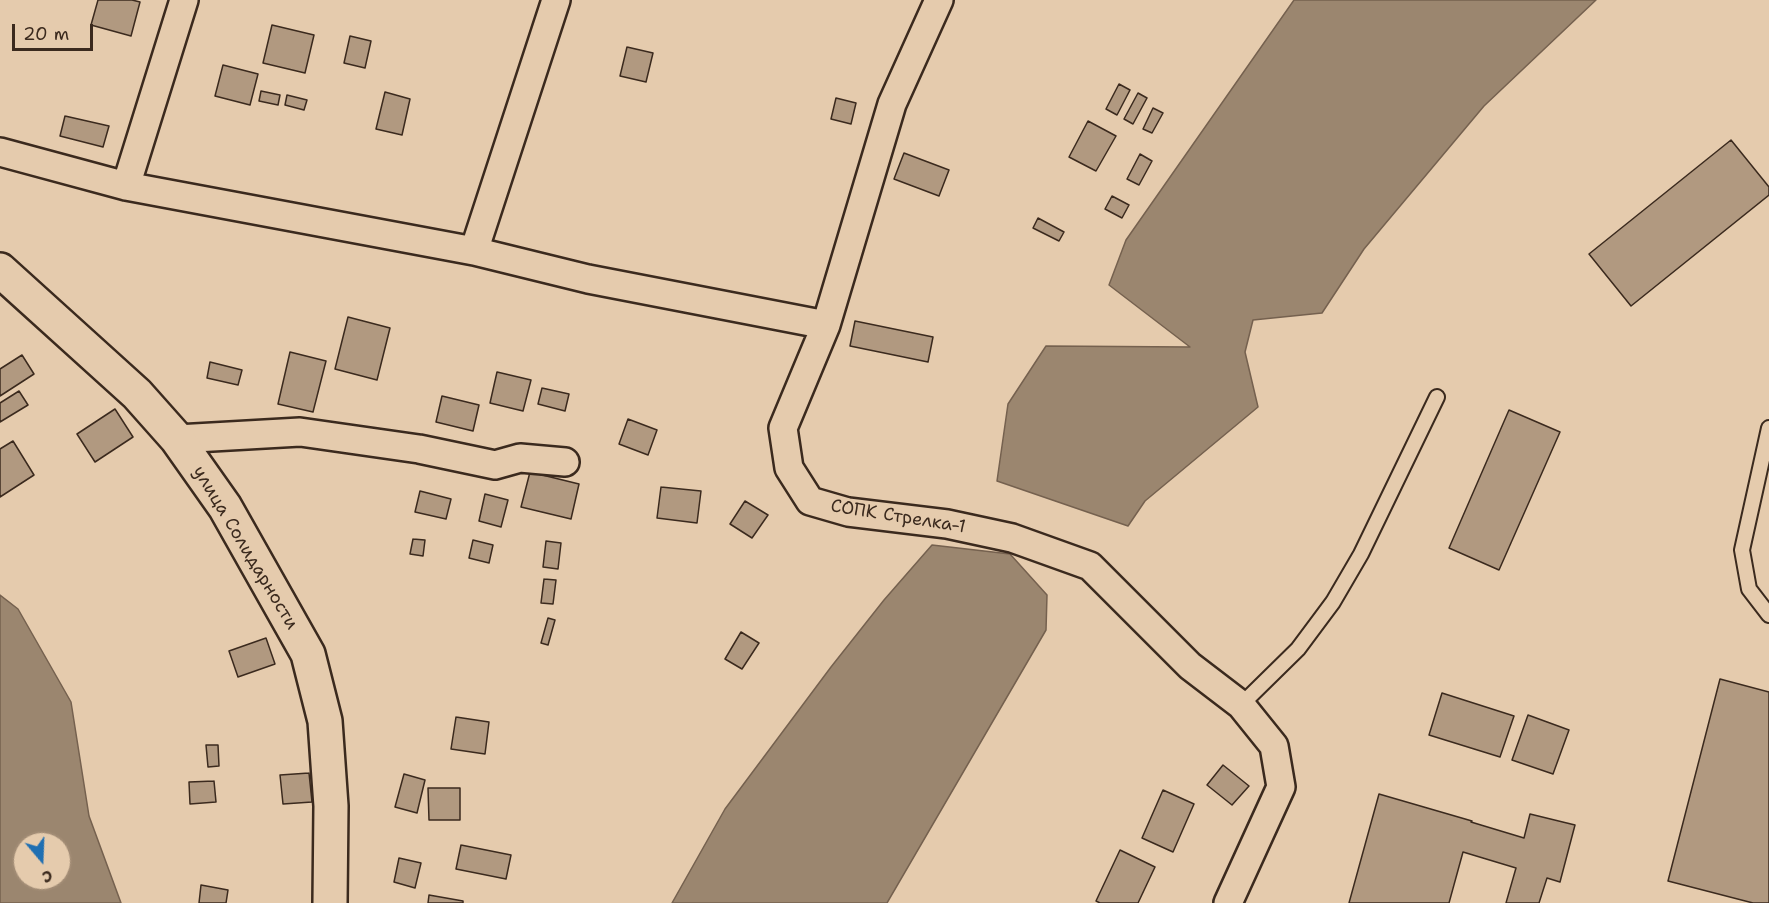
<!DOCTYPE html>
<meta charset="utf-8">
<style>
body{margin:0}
#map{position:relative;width:1769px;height:903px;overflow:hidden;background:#e5cbad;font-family:"Shantell Sans",sans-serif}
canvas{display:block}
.north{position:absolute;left:12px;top:831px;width:60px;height:60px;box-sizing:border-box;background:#e5cbad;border:2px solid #a18b74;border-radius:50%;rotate:161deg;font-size:16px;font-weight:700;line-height:24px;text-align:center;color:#3b2a1e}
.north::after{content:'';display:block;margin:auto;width:21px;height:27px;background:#1f6fb2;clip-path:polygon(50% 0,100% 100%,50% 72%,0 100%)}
.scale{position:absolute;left:12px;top:24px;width:81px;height:27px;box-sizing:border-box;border:3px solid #3b2a1e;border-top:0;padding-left:8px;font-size:18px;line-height:21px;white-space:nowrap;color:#3b2a1e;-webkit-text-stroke:4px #e5cbad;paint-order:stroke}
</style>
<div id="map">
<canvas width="1769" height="903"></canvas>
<div class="north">С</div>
<div class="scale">20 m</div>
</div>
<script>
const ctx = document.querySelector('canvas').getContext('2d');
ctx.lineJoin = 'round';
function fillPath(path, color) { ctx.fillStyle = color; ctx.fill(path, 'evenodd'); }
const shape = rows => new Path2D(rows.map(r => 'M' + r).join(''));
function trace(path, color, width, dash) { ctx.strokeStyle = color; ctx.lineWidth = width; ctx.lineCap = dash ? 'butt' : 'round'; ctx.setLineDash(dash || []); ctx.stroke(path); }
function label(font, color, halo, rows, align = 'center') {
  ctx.font = font + ' "Shantell Sans",sans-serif'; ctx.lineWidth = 5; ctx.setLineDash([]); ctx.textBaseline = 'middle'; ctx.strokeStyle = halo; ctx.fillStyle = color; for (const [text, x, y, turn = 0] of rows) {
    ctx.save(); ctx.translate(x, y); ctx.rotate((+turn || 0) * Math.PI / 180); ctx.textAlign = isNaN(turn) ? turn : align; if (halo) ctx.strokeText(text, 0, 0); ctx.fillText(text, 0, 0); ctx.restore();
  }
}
const water = shape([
 [1294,0,1596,0,1484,106,1364,249,1322,313,1253,320,1245,352,1258,407,1145,501,1128,526,997,481,1008,404,1046,346,1190,347,1109,285,1126,240,1294,0],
 [932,545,1010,554,1047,595,1046,630,887,903,672,903,725,809,831,667,884,600,932,545],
 [0,595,18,609,71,702,89,816,121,903,0,903,0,595],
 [24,843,60,843,60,879,24,879,24,843]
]);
fillPath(water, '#9b866f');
trace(water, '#75614f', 1.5);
const building = shape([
 [98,0,132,0,140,2,131,36,91,25,98,0],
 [272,25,314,35,305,73,263,63,272,25],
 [350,36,371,41,365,68,344,63,350,36],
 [627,47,653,53,646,82,620,76,627,47],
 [223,65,258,74,250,105,215,96,223,65],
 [1119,84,1130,90,1117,115,1106,109,1119,84],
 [261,91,280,95,278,105,259,101,261,91],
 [385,92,410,99,402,135,376,129,385,92],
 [1138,93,1147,98,1133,124,1124,119,1138,93],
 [287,95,307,100,304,110,285,105,287,95],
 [836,98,856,103,851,124,831,119,836,98],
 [1153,108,1163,113,1152,133,1143,129,1153,108],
 [65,116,109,126,103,147,60,136,65,116],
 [1088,121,1116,136,1096,171,1069,157,1088,121],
 [1731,140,1769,187,1769,195,1631,306,1589,254,1731,140],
 [904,153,949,170,939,196,894,179,904,153],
 [1140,154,1152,161,1139,185,1127,179,1140,154],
 [1112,196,1129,205,1122,218,1105,209,1112,196],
 [1038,218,1064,232,1059,241,1033,228,1038,218],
 [348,317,390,328,377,380,335,369,348,317],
 [855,321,933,337,928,362,850,346,855,321],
 [290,352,326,361,313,412,278,404,290,352],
 [22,355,34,374,0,396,0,369,22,355],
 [210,362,242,370,238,385,207,378,210,362],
 [497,372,531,380,523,411,490,403,497,372],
 [542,388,569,394,565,411,538,404,542,388],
 [19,391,28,405,0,422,0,403,19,391],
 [442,396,479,405,473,431,436,422,442,396],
 [115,409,133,437,95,462,77,434,115,409],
 [1509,410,1560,432,1499,570,1449,548,1509,410],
 [628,419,657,430,648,455,619,444,628,419],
 [13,441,34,475,0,497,0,449,13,441],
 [530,472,579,484,571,519,521,507,530,472],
 [661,487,701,491,697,523,657,518,661,487],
 [420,491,451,499,446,519,415,512,420,491],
 [485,494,508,500,501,527,479,521,485,494],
 [745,501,768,515,752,538,730,524,745,501],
 [413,539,425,540,423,556,410,554,413,539],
 [473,540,493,545,489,563,469,558,473,540],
 [546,541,561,543,558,569,543,567,546,541],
 [544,579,556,580,553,604,541,603,544,579],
 [548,618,555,620,548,645,541,643,548,618],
 [741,632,759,643,742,669,725,659,741,632],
 [266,638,275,664,238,677,229,651,266,638],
 [1720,679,1769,692,1769,903,1753,903,1668,881,1720,679],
 [1442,693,1514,716,1500,757,1429,735,1442,693],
 [1528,715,1569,730,1553,774,1512,760,1528,715],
 [456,717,489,722,485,754,451,749,456,717],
 [206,745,218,745,219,766,208,767,206,745],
 [1223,765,1249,786,1232,805,1207,785,1223,765],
 [309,773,312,802,283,804,280,775,309,773],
 [404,774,425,780,417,813,395,807,404,774],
 [214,781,216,802,190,804,189,782,214,781],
 [428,788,460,788,460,820,429,820,428,788],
 [1163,790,1194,804,1173,852,1142,838,1163,790],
 [1379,794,1472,821,1471,822,1524,838,1530,814,1575,825,1560,882,1547,878,1539,903,1506,903,1516,868,1463,852,1449,903,1349,903,1379,794],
 [461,845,511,855,506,879,456,869,461,845],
 [1120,850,1155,867,1138,903,1100,903,1096,901,1120,850],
 [399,858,421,863,415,888,394,882,399,858],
 [201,885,228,890,226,903,199,903,201,885],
 [429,895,463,901,463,903,428,903,429,895]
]);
fillPath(building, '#b19980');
trace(building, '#3b2a1e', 1.5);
const lane = shape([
 [1769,428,1742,550,1749,589,1769,615],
 [1241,705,1298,649,1333,602,1361,554,1437,397]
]);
const street = shape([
 [939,0,892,104,826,325,783,428,789,468,810,501,848,512,947,524,1012,538,1090,566,1190,666,1241,705,1274,746,1281,787,1228,903],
 [0,152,126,186,474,251,556,0],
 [126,186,184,0],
 [474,251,588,279,826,325],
 [177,439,300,432,419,449,495,465,520,458,565,462]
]);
const secondary = shape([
 [0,270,137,394,177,439,225,507,308,654,325,721,331,806,330,903]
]);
trace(lane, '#3b2a1e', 18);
trace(street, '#3b2a1e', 32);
trace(secondary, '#3b2a1e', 38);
trace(lane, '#e5cbad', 14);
trace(street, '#e5cbad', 27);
trace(secondary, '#e5cbad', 33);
label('18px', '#3b2a1e', '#e5cbad', [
 ["СОПК Стрелка-1",898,517,9],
 ["улица Солидарности",245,548,59]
]);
</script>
